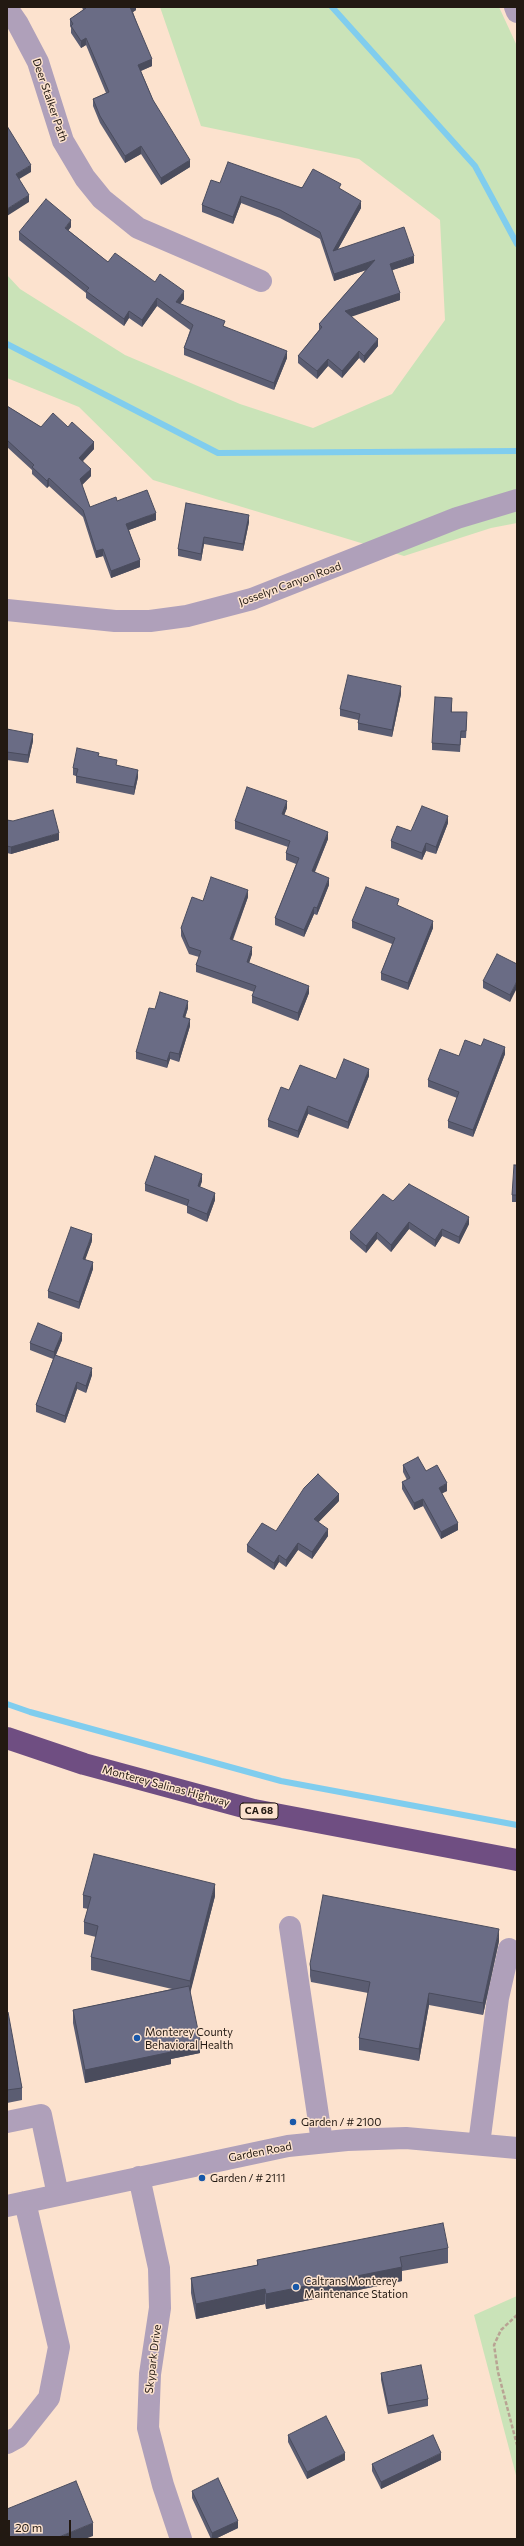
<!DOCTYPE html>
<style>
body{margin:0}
#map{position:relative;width:524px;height:2546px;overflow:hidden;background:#fce2ce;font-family:Commissioner,sans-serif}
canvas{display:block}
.frame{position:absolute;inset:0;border:8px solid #221912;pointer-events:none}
.scale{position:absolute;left:8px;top:2520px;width:63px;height:18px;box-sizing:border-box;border:2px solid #221912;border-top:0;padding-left:5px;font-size:12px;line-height:14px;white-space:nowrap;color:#221912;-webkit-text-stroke:3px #fce2ce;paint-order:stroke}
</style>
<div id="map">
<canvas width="524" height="2546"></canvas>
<div class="frame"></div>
<div class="scale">20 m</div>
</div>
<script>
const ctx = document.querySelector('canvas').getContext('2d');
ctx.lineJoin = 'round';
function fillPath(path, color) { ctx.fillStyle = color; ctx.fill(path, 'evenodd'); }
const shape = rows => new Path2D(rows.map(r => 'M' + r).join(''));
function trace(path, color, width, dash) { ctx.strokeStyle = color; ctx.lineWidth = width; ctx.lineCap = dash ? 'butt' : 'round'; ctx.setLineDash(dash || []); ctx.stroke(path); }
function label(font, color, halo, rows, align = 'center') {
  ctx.font = font + ' Commissioner,sans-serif'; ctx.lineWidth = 3; ctx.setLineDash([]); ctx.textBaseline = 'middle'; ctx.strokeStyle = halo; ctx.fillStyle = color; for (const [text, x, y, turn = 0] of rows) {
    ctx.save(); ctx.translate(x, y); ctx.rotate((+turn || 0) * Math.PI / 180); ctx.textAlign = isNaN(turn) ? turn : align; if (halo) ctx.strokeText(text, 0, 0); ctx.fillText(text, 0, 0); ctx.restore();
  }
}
fillPath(shape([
 [160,7,499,7,517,46,517,523,491,528,404,556,153,480,79,407,7,378,7,275,20,289,125,355,240,404,313,428,392,394,445,320,440,220,359,159,201,126],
 [517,2296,517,2479,474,2315]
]), '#cae3b8');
trace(shape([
 [332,7,475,166,517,244],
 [7,344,218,453,517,451],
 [7,1704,30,1712,281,1781,517,1825]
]), '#80cdee', 6);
trace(shape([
 [517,2315,501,2330,494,2345,498,2372,517,2445]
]), '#b8a393', 2.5, [4, 2]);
trace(shape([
 [515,7,517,12],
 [7,8,18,24,38,62,63,141,85,178,102,199,138,228,261,281],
 [7,610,115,621,150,621,187,616,252,599,457,518,517,500],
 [290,1927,322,2142],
 [7,2122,41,2115,58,2195],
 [479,2144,498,1998,509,1949],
 [139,2177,159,2268,160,2308,150,2374,148,2428,163,2485,181,2539],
 [7,2206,288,2146,347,2140,406,2138,517,2148],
 [7,2443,18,2437,49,2398,59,2347,25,2202]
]), '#afa0ba', 22);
trace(shape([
 [7,1738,84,1764,254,1810,517,1860]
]), '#6f4e82', 22);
fillPath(shape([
 [82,7,136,7,136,10,133,12,152,66,141,71,153,100,190,167,161,185,141,154,125,163,100,123,93,106,93,99,106,93,86,45,81,48,71,33,71,28,70,26,70,19,83,10],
 [220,183,341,189,361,208,338,249,414,263,392,270,400,300,351,316,378,346,364,363,359,358,342,378,328,366,317,379,298,363,298,356,319,330,319,324,366,270,334,281,320,239,280,218,241,203,233,224,202,212,202,205],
 [71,227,68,230,108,262,155,282,184,299,180,304,287,358,274,390,184,355,184,348,190,330,157,306,142,327,129,318,124,326,86,298,86,293,19,240,19,232],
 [7,406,41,427,68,427,94,449,83,461,91,476,82,485,90,507,117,501,156,520,129,530,140,567,111,578,103,556,96,558,83,517,49,486,47,488,32,474,32,470,7,447],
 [186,503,249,522,243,551,204,544,201,561,178,556,178,549],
 [401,694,392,737,358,730,358,720,340,716,340,709],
 [452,705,452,712,467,720,466,738,461,738,460,752,432,750,432,743],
 [7,729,33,741,28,763,7,760],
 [99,756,138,777,134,795,76,783,76,776,73,775,73,768],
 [287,808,284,815,328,839,315,872,329,885,317,915,314,914,304,937,275,925,275,918,296,864,286,860,286,853,288,847,235,829,235,821],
 [7,820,59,840,11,854,7,853],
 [448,823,436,854,426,851,422,860,391,848,391,841],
 [248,897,233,940,252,954,249,963,309,993,298,1021,252,1003,252,996,254,992,196,972,196,965,199,957,189,954,181,936,181,928,203,901],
 [399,906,433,928,408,990,381,980,381,973,392,944,352,928,352,921],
 [517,964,510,1002,483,988,483,981],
 [188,1008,185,1018,190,1026,179,1062,170,1059,167,1068,136,1059,136,1052,155,1009],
 [505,1054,473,1137,448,1128,448,1121,457,1098,428,1087,428,1080,459,1056],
 [369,1076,348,1129,308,1114,298,1138,268,1127,268,1120,336,1079],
 [517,1165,517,1202,512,1202,512,1195],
 [202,1181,200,1187,215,1200,207,1222,187,1213,187,1206,145,1191,145,1184],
 [393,1201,469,1224,459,1244,442,1236,435,1247,409,1229,391,1252,377,1239,366,1253,350,1239,350,1232],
 [92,1241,85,1259,93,1269,79,1309,48,1298,48,1291],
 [62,1340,56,1355,92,1375,86,1393,77,1389,65,1423,36,1412,36,1405,53,1359,30,1350,30,1343],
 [403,1465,426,1471,447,1491,442,1493,458,1530,441,1539,423,1506,414,1510,402,1489,402,1482,407,1480,403,1472],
 [339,1501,318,1522,328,1536,312,1559,298,1550,286,1567,279,1562,274,1570,247,1552,247,1545],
 [83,1895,215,1896,190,1992,200,2053,171,2059,171,2064,85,2083,73,2023,73,2010,172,1989,91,1970,91,1957,96,1937,84,1934,84,1922,88,1909,83,1908],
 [499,1941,483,2015,429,2005,419,2061,359,2050,359,2038,368,1993,311,1982,310,1976,310,1964],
 [7,2012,22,2088,22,2100,7,2103],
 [448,2248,448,2263,402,2271,402,2281,266,2309,265,2304,196,2319,191,2293,191,2278,257,2265,257,2260],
 [381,2373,428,2399,428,2406,388,2414,381,2380],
 [288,2435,345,2460,307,2479,288,2442],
 [441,2460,381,2489,372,2471,372,2464],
 [192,2491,238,2528,215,2539,211,2539,192,2498]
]), '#5b5d72');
fillPath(shape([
 [130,7,136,7,136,10,130,14],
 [86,38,86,45,81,48,81,41],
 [152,59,152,66,138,72,138,65],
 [141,146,141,154,125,163,125,156],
 [190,160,190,167,161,185,161,178],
 [31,165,31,172,16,181,16,174],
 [29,195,29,202,7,216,7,209],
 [241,196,241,203,233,224,233,217],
 [361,201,361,208,333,258,333,251],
 [71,220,71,227,65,235,65,228],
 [414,256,414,263,390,271,390,264],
 [375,260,375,267,334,281,334,274],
 [184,291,184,299,176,309,176,302],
 [400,293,400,300,345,319,345,311],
 [157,298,157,306,142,327,142,320],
 [129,311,129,318,124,326,124,319],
 [378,339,378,346,364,363,364,356],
 [287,351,287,358,274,390,274,383],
 [359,351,359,358,342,378,342,371],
 [328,359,328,366,317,379,317,371],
 [94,442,94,449,79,465,79,458],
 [91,469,91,476,80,487,80,479],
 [49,478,49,486,47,488,47,481],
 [156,513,156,520,126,531,126,524],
 [249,515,249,522,243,551,243,544],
 [204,537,204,544,201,561,201,554],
 [103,549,103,556,96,558,96,551],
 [140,560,140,567,111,578,111,571],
 [401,686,401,694,392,737,392,730],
 [33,734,33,741,28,763,28,755],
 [138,770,138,777,134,795,134,787],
 [287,801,287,808,282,821,282,814],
 [448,816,448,823,436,854,436,847],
 [328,832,328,839,312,878,312,871],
 [59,833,59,840,11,854,11,847],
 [426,843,426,851,422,860,422,853],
 [329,878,329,885,317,915,317,908],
 [248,890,248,897,230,946,230,939],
 [314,907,314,914,304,937,304,930],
 [433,921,433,928,408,990,408,983],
 [252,947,252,954,247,969,247,962],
 [517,981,517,988,510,1002,510,995],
 [309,986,309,993,298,1021,298,1013],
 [188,1001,188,1008,183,1024,183,1017],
 [190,1019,190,1026,179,1062,179,1054],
 [505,1047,505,1054,473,1137,473,1130],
 [170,1052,170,1059,167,1068,167,1061],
 [369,1069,369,1076,348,1129,348,1122],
 [308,1106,308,1114,298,1138,298,1131],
 [202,1174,202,1181,198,1193,198,1186],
 [215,1193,215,1200,207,1222,207,1214],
 [469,1217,469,1224,459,1244,459,1237],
 [409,1222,409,1229,391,1252,391,1245],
 [442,1229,442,1236,435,1247,435,1240],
 [377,1232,377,1239,366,1253,366,1246],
 [92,1234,92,1241,83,1266,83,1259],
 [93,1262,93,1269,79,1309,79,1302],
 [62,1333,62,1340,54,1359,54,1352],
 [92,1368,92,1375,86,1393,86,1386],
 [77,1382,77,1389,65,1423,65,1416],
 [447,1483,447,1491,439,1495,439,1488],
 [339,1494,339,1501,314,1527,314,1519],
 [423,1499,423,1506,414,1510,414,1503],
 [458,1523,458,1530,441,1539,441,1532],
 [328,1529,328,1536,312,1559,312,1552],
 [298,1543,298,1550,286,1567,286,1560],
 [279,1555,279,1562,274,1570,274,1563],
 [215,1884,215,1896,190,1994,190,1981],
 [499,1929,499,1941,483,2015,483,2003],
 [429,1993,429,2005,419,2061,419,2049],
 [200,2040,200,2053,171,2059,171,2064,85,2083,85,2070,170,2046],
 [402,2267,402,2281,266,2309,266,2294],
 [265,2289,265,2304,196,2319,196,2304],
 [345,2453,345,2460,307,2479,307,2472],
 [441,2453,441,2460,381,2489,381,2482],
 [238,2521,238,2528,215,2539,212,2539,212,2533],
 [93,2523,93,2536,85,2539,54,2539]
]), '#4a4c5d');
const building = shape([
 [86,7,130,7,152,59,138,65,153,100,190,160,161,178,141,146,125,156,100,116,93,99,109,92,86,38,81,41,71,26,73,24,70,19,86,8,86,7],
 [7,126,31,165,16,174,29,195,7,209,7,126],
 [228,162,302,188,313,169,341,184,339,188,361,201,333,251,404,227,414,256,390,264,400,293,345,311,378,339,364,356,359,351,342,371,328,359,317,371,298,356,322,327,319,324,375,260,334,274,320,232,280,210,241,196,233,217,202,205,211,180,220,183,228,162],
 [46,199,71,220,65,228,108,262,115,253,155,282,160,274,184,291,176,302,225,321,223,326,287,351,274,383,184,348,193,325,157,298,142,320,129,311,124,319,86,291,89,288,19,232,46,199],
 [7,406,41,427,53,413,68,427,72,422,94,442,79,458,91,469,80,479,90,507,116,497,117,501,147,490,156,513,126,524,140,560,111,571,103,549,96,551,83,510,49,478,47,481,32,467,34,465,7,440,7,406],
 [186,503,249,515,243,544,204,537,201,554,178,549,186,503],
 [348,675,401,686,392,730,358,723,360,714,340,709,348,675],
 [435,697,452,698,451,712,467,712,466,731,461,731,460,745,432,743,435,697],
 [7,729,33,734,28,755,7,752,7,729],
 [77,748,99,753,98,756,117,760,116,765,138,770,134,787,76,776,78,769,73,768,77,748],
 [247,787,287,801,282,814,328,832,312,871,329,878,317,908,314,907,304,930,275,918,299,858,286,853,290,841,235,821,247,787],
 [422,806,448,816,436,847,426,843,422,853,391,841,397,826,411,831,422,806],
 [53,810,59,833,11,847,7,846,7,820,13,821,53,810],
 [211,877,248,890,230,939,252,947,247,962,309,986,298,1013,252,996,256,986,196,965,201,951,189,947,181,928,192,897,203,901,211,877],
 [366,887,399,899,397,905,433,921,408,983,381,973,395,938,352,921,366,887],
 [497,954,517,964,517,981,510,995,483,981,497,954],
 [160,992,188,1001,183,1017,190,1019,179,1054,170,1052,167,1061,136,1052,149,1008,155,1009,160,992],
 [484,1039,505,1047,473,1130,448,1121,459,1092,428,1080,440,1049,459,1056,465,1040,481,1046,484,1039],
 [344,1059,369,1069,348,1122,308,1106,298,1131,268,1120,281,1087,289,1090,300,1065,336,1079,344,1059],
 [155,1156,202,1174,198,1186,215,1193,207,1214,187,1206,189,1200,145,1184,155,1156],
 [514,1165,517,1165,517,1195,512,1195,514,1165],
 [409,1184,469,1217,459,1237,442,1229,435,1240,409,1222,391,1245,377,1232,366,1246,350,1232,383,1194,393,1201,409,1184],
 [71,1227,92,1234,83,1259,93,1262,79,1302,48,1291,71,1227],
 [38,1323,62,1333,54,1352,30,1343,38,1323],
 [55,1355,92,1368,86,1386,77,1382,65,1416,36,1405,55,1355],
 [418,1457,426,1471,437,1465,447,1483,439,1488,458,1523,441,1532,423,1499,414,1503,402,1482,410,1478,403,1465,418,1457],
 [318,1474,339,1494,314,1519,328,1529,312,1552,298,1543,286,1560,279,1555,274,1563,247,1545,262,1523,276,1531,304,1488,318,1474],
 [94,1854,215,1884,190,1981,91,1957,98,1926,84,1922,91,1897,83,1895,94,1854],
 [323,1895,499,1929,483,2003,429,1993,419,2049,359,2038,370,1982,311,1970,310,1964,323,1895],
 [189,1986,200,2040,170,2046,171,2052,85,2070,73,2010,189,1986],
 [7,2012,8,2012,22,2088,7,2090,7,2012],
 [443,2223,448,2248,400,2257,402,2267,266,2294,265,2289,196,2304,191,2278,258,2265,257,2260,443,2223],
 [421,2365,428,2399,388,2406,381,2373,421,2365],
 [326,2416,345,2453,307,2472,288,2435,326,2416],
 [433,2435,441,2453,381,2482,372,2464,433,2435],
 [218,2478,238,2521,212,2533,192,2491,218,2478],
 [76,2481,93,2523,54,2539,7,2539,7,2509,76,2481]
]);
fillPath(building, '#6a6c85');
trace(building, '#4a4c5d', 1);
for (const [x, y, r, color] of [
 [137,2038,4,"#1958a9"],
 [293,2122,4,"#1958a9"],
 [202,2178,4,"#1958a9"],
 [296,2287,4,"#1958a9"]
]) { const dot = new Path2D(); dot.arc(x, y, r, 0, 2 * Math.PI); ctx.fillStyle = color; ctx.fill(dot); trace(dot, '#fce2ce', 1.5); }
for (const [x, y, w] of [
 [259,1811,38]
]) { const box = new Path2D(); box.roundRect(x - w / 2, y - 8, w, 16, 3); ctx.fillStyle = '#fce2ce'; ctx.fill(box); trace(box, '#221912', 1); }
label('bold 10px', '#221912', null, [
 ["CA 68",259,1811]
]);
label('11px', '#221912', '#fce2ce', [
 ["Deer Stalker Path",50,100,71],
 ["Josselyn Canyon Road",290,584,-20],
 ["Monterey Salinas Highway",166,1786,15],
 ["Garden Road",260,2152,-11],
 ["Skypark Drive",153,2359,-83]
]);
label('11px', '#221912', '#fce2ce', [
 ["Monterey County",145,2032],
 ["Behavioral Health",145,2045],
 ["Garden / # 2100",301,2122],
 ["Garden / # 2111",210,2178],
 ["Caltrans Monterey",304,2281],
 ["Maintenance Station",304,2294]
], 'left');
</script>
